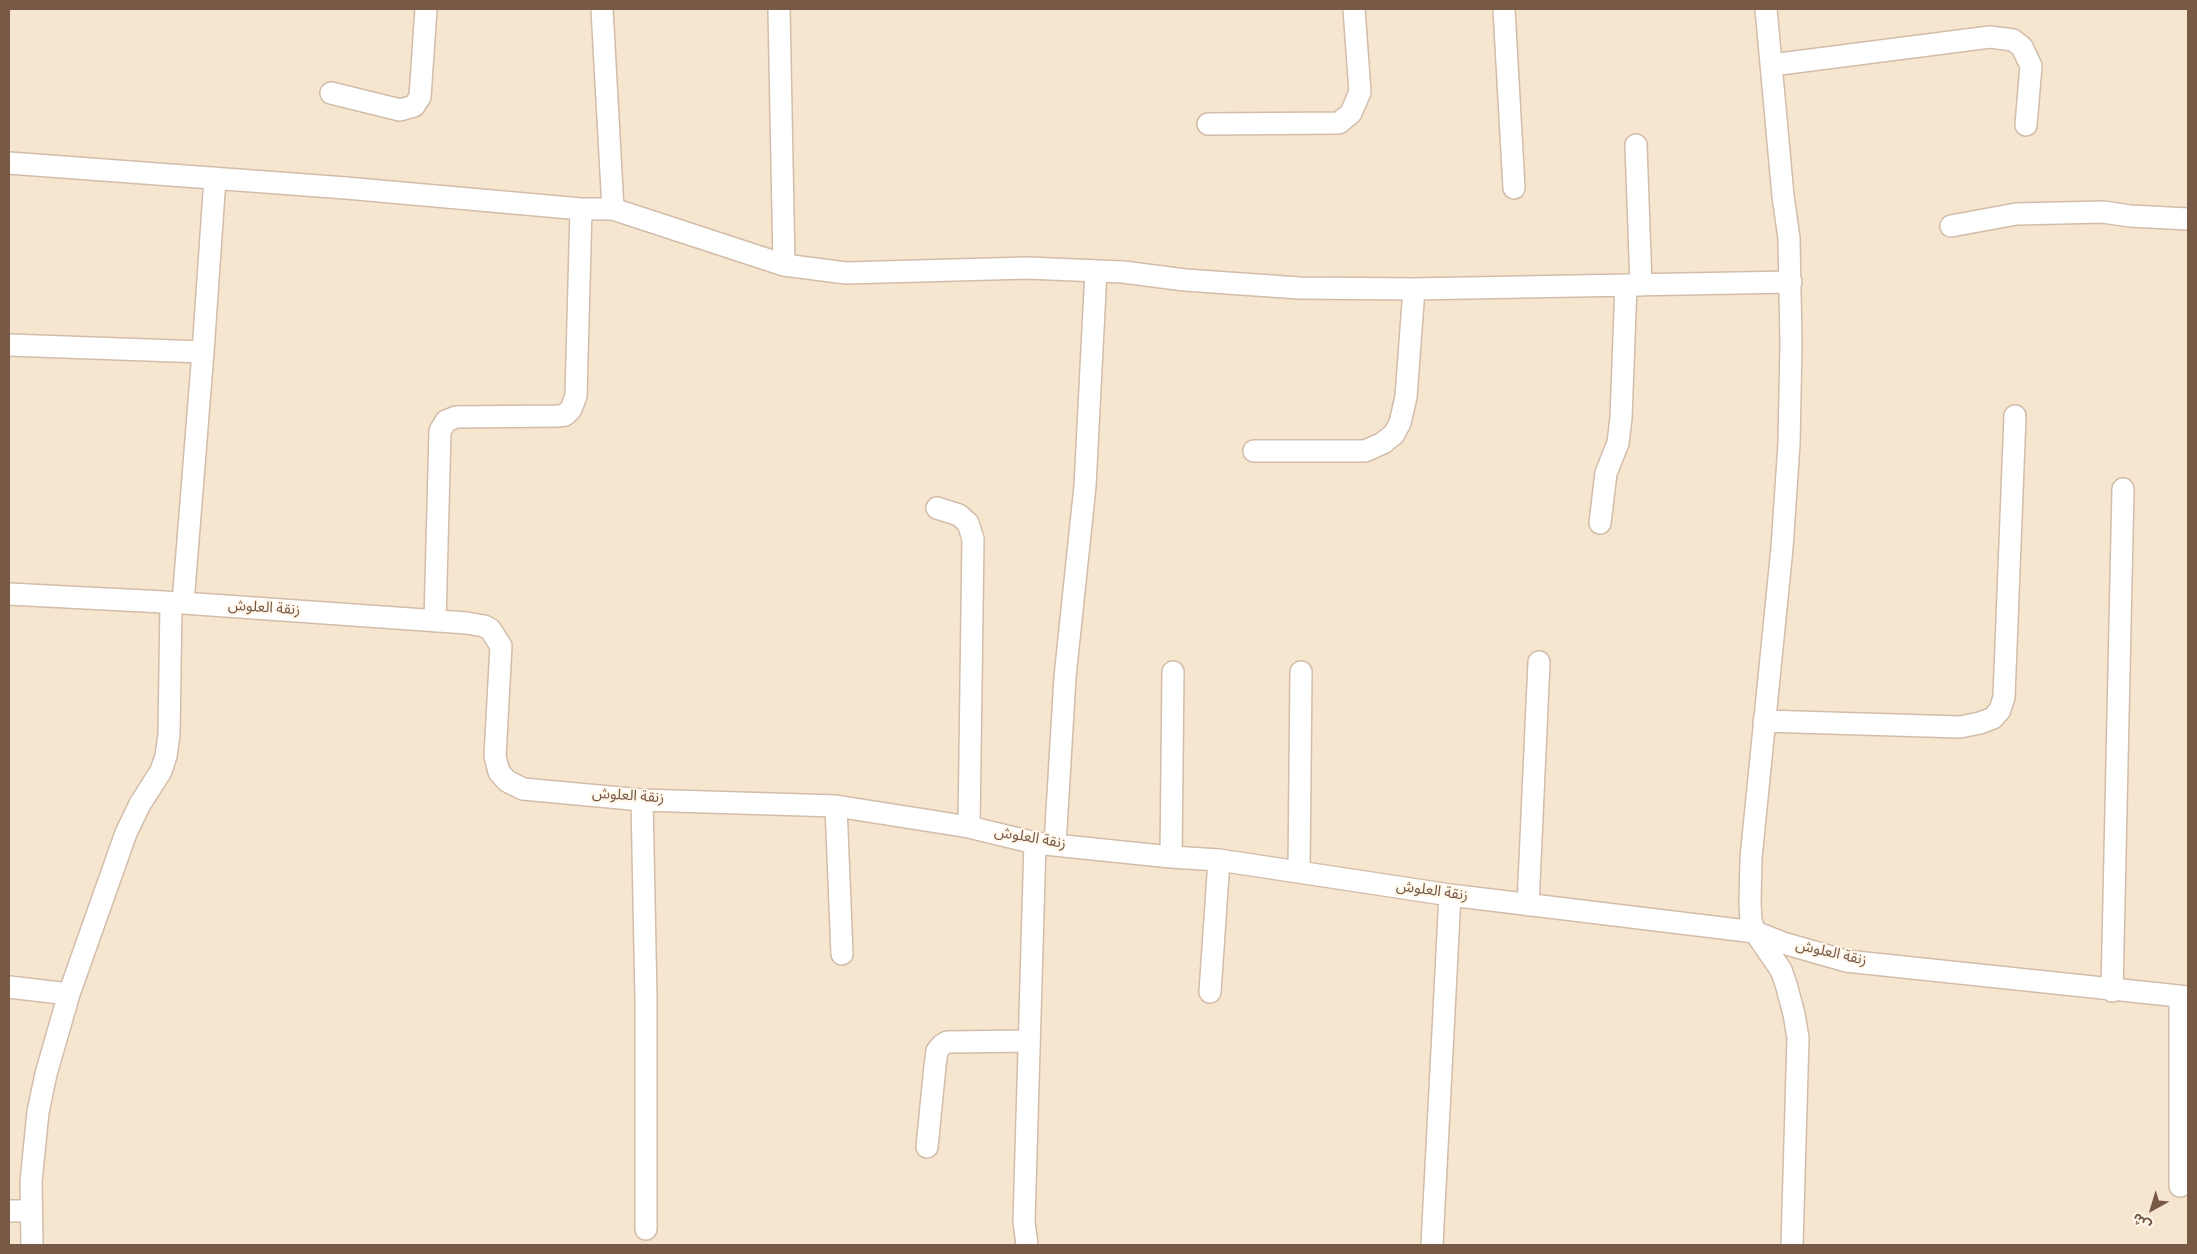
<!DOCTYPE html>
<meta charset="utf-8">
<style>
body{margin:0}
#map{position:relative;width:2197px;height:1254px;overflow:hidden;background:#fef3e1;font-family:Overpass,"Noto Sans Arabic",sans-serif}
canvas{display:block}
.frame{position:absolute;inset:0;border:10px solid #775946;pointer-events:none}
.north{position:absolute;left:2127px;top:1184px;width:50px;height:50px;-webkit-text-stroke:4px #fff7e9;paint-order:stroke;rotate:219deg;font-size:14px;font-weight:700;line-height:20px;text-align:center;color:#775946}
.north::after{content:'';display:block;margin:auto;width:18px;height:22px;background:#775946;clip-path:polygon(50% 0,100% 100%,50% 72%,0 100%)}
</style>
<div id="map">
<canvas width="2197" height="1254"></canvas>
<div class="frame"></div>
<div class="north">ش</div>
</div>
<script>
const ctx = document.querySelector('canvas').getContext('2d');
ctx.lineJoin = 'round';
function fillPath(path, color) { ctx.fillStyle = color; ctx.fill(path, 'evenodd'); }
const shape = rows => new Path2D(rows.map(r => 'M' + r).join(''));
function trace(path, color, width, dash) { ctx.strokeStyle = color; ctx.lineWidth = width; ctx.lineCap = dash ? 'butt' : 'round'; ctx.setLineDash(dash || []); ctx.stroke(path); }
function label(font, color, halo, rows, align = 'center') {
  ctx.font = font + ' Overpass,"Noto Sans Arabic",sans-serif'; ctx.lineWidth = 4; ctx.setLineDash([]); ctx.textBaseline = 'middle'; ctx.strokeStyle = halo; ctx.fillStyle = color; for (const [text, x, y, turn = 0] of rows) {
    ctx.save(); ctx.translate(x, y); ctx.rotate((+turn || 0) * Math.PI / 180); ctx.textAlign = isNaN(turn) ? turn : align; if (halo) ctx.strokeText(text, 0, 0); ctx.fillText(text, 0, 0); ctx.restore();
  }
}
fillPath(shape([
 [9,9,2188,9,2188,1245,9,1245]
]), '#f6e5cf');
const street = shape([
 [602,9,613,209],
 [779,9,784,265],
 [1504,9,1514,188],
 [1766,9,1783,196,1789,238,1791,344,1789,444,1782,548,1751,858,1750,903,1751,921,1755,932,1781,970,1786,984,1794,1014,1798,1038,1792,1245],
 [1772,65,1990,37,2013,40,2022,47,2031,66,2026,125],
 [331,93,400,110,414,106,420,97,426,9],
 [1208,124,1339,123,1351,113,1360,92,1354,9],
 [1636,145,1641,285],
 [9,163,346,188,581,209,613,209,784,265,846,273,1027,268,1123,272,1185,280,1299,288,1414,289,1791,282],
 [1951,226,2016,214,2103,212,2130,216,2188,219],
 [9,345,203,352],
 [1254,451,1365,451,1383,443,1394,434,1400,423,1406,397,1414,289],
 [937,508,959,515,968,523,973,539,969,827],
 [1600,523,1606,473,1618,443,1621,418,1626,285],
 [9,594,183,603,467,623,484,626,490,629,501,646,495,756,499,772,507,781,523,789,642,800,836,806,969,827,1035,843,1171,857,1219,860,1450,895,1755,932,1783,943,1846,961,2188,997],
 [183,603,203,352,215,178],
 [435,621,440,431,446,421,456,417,558,416,565,415,571,409,576,396,581,209],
 [1764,721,1960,727,1980,723,1993,718,2000,710,2004,697,2015,416],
 [642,800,646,999,646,1229],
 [836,806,842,954],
 [1055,845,1065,677,1085,486,1096,271],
 [1171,857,1173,672],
 [1299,871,1301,672],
 [1528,905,1539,662],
 [9,987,69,994,46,1074,38,1112,31,1182,32,1245],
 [2112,991,2123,489],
 [1210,992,1219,860],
 [69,994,126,833,140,804,161,771,166,756,169,735,171,603],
 [927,1147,935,1066,937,1051,942,1045,947,1042,1029,1041],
 [2180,1186,2180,997],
 [9,1211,31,1211],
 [1027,1245,1024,1222,1035,843],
 [1432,1245,1450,895]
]);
trace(street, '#d2bdaa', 24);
trace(street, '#fff', 21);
label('15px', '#775946', '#fff7e9', [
 ["زنقة العلوش",264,609,4],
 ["زنقة العلوش",628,797,4],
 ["زنقة العلوش",1030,839,10],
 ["زنقة العلوش",1432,892,8],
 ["زنقة العلوش",1831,954,13]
]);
</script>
